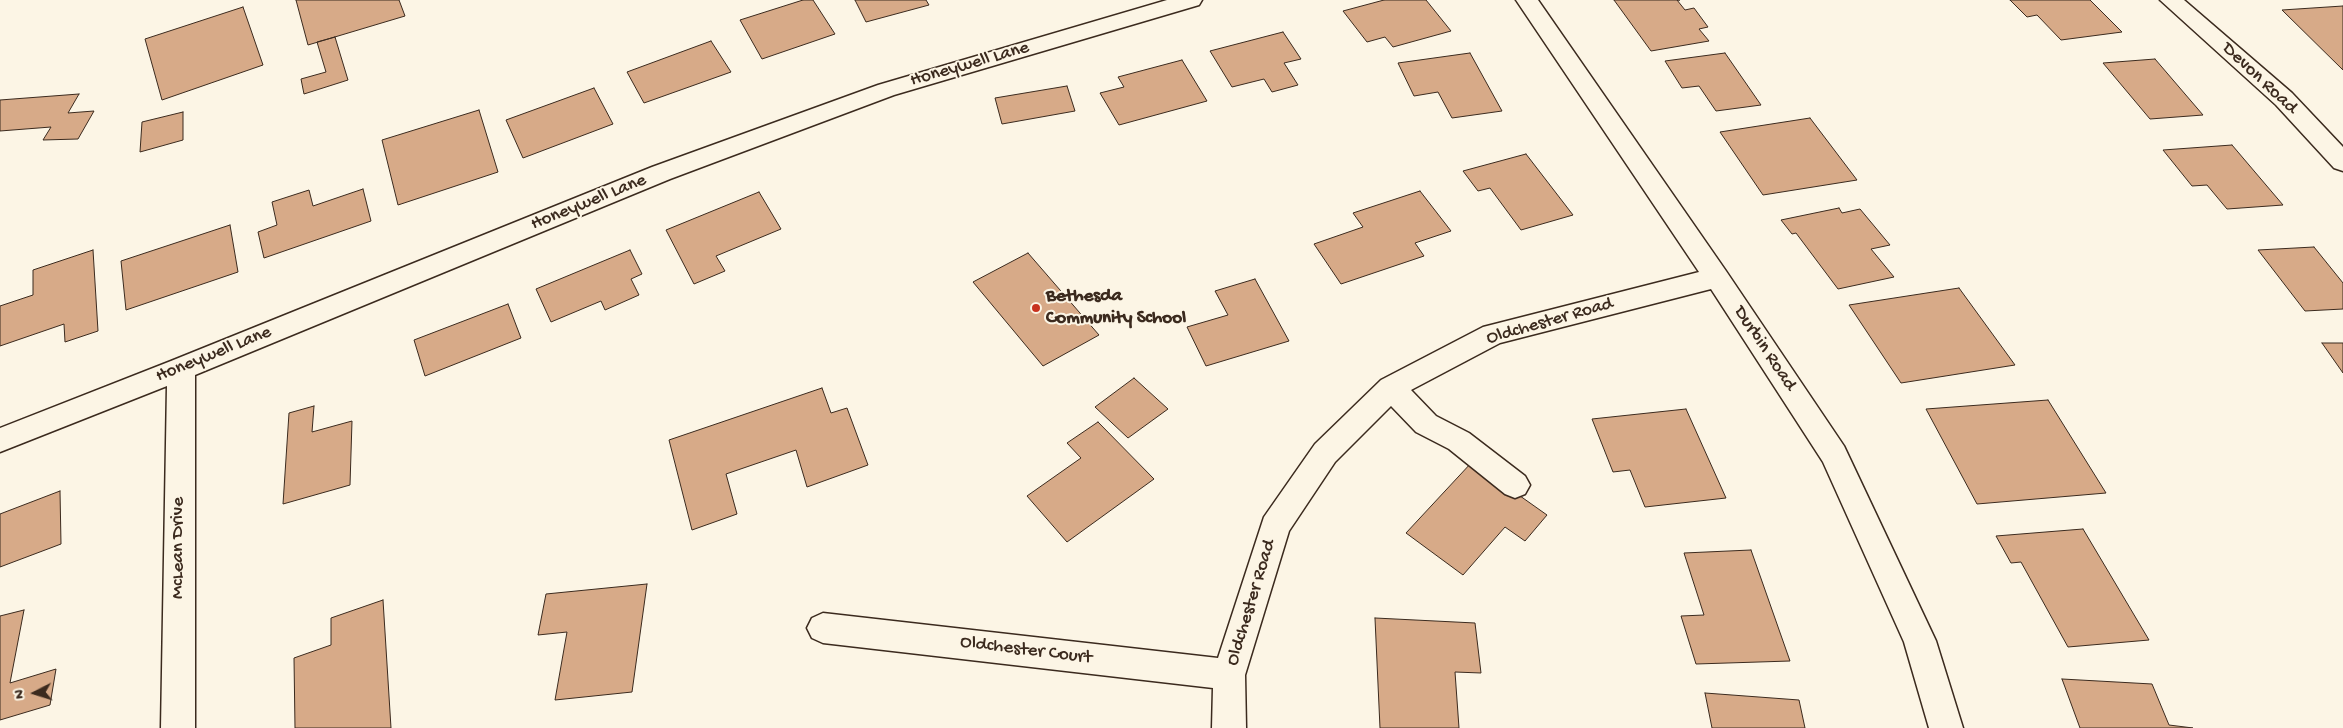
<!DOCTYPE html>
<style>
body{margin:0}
#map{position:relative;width:2343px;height:728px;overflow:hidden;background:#fcf5e5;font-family:"Gochi Hand",sans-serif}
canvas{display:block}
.north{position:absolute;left:10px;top:668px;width:50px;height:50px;-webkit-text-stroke:4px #fcf5e5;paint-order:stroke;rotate:265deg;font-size:14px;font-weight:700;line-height:20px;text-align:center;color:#3b2a1e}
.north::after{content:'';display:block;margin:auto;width:18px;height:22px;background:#3b2a1e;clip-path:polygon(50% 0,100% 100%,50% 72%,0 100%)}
</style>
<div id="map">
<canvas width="2343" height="728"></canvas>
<div class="north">N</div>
</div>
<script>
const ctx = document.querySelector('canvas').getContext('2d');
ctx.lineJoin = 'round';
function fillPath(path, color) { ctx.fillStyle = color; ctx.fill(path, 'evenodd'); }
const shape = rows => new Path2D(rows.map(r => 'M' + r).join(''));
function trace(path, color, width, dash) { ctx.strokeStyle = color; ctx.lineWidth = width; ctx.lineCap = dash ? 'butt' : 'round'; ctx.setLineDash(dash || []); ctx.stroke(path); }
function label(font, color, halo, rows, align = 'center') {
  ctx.font = font + ' "Gochi Hand",sans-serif'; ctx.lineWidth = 4; ctx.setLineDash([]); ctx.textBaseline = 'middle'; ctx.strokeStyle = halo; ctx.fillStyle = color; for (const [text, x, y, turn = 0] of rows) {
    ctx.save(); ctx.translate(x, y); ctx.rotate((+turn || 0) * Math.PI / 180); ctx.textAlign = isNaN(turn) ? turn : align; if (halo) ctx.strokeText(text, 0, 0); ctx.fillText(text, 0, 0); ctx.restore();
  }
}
const building = shape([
 [296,0,399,0,405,16,308,45,296,0],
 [803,0,813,0,835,34,762,59,740,20,803,0],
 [855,0,926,0,929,5,866,22,855,0],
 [1384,0,1426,0,1451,31,1393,47,1385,37,1367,42,1343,11,1384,0],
 [1614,0,1680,0,1677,0,1685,10,1694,8,1708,27,1699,29,1709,41,1651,51,1614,0],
 [2010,0,2090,0,2122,32,2061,40,2037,15,2027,17,2010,0],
 [2343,6,2343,70,2282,10,2343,6],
 [243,7,263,65,162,100,145,39,243,7],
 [1283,32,1301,59,1284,63,1298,85,1272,92,1264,79,1232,87,1210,51,1283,32],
 [335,37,348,80,304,94,301,79,326,72,317,42,335,37],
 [711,41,731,72,644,103,627,72,711,41],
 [1470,53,1502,111,1452,118,1438,92,1414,96,1398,63,1470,53],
 [1725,53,1761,105,1716,111,1699,86,1682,88,1665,61,1725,53],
 [2155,59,2203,115,2150,119,2103,63,2155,59],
 [1182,60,1207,101,1119,125,1100,93,1124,87,1118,77,1182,60],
 [1067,86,1075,111,1002,124,995,98,1067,86],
 [594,88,613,124,523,158,506,120,594,88],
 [79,94,68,113,94,111,78,139,43,140,51,127,0,131,0,100,79,94],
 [479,110,498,172,398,205,382,140,479,110],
 [183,112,183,140,140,152,142,122,183,112],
 [1810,118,1857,180,1763,195,1720,132,1810,118],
 [2232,145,2283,205,2227,209,2207,185,2192,186,2163,150,2232,145],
 [1526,154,1573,215,1521,230,1490,188,1478,191,1463,171,1526,154],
 [363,189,371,221,264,258,258,232,277,225,272,202,309,190,313,206,363,189],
 [1420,191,1451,231,1415,243,1424,256,1341,284,1314,244,1363,227,1353,213,1420,191],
 [759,192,781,229,716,256,725,271,694,284,666,230,759,192],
 [1839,208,1842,213,1860,209,1890,245,1871,249,1894,277,1838,289,1796,233,1792,234,1781,220,1839,208],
 [230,225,238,272,126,310,121,261,230,225],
 [2314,247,2343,283,2343,309,2305,311,2258,250,2314,247],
 [93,250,98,331,65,342,64,324,0,346,0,306,33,295,33,270,93,250],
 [630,250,642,274,631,279,639,295,605,310,601,301,551,322,536,289,630,250],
 [1028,253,1099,335,1043,366,973,282,1028,253],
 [1255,279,1289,341,1206,366,1187,327,1228,315,1215,291,1255,279],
 [1959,288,2015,365,1901,383,1849,305,1959,288],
 [508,304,521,338,425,376,414,340,508,304],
 [2322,343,2343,343,2343,373,2322,343],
 [1134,378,1168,409,1128,438,1095,407,1134,378],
 [822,388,831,413,847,408,868,465,807,487,796,450,726,474,737,514,692,530,669,440,822,388],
 [2048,400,2106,493,1977,504,1926,409,2048,400],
 [314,406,312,432,352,421,350,485,283,504,289,413,314,406],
 [1686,409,1726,498,1645,507,1630,470,1613,472,1592,419,1686,409],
 [1098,422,1154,479,1067,542,1027,496,1081,458,1067,443,1098,422],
 [1472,462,1547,515,1525,541,1505,527,1463,575,1406,533,1472,462],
 [60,491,61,544,0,567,0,514,60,491],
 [2083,529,2149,640,2068,647,2021,562,2011,563,1996,536,2083,529],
 [1751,550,1790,661,1696,664,1681,616,1704,615,1684,553,1751,550],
 [647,584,632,692,555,700,567,632,538,635,546,594,647,584],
 [383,600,391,728,295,728,294,658,331,645,331,618,383,600],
 [24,610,10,683,56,669,50,705,0,720,0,616,24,610],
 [1375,618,1475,623,1481,673,1455,672,1459,728,1380,728,1375,618],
 [2062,679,2152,684,2169,725,2193,728,2080,728,2062,679],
 [1705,693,1799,700,1805,728,1712,728,1705,693]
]);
fillPath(building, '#d7aa88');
trace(building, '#3b2a1e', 1);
const minor = shape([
 [1167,0,1202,0,1199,5,894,95,670,179,195,375,195,728,161,728,167,386,0,452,0,428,171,361,652,167,878,85,1167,0],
 [1516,0,1538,0,1726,271,1844,446,1936,641,1963,728,1929,728,1904,642,1823,462,1711,289,1500,343,1411,390,1436,416,1469,433,1525,476,1530,485,1525,494,1515,498,1505,494,1449,449,1416,432,1391,406,1335,462,1289,531,1245,675,1246,728,1212,728,1213,688,823,643,812,638,807,628,812,618,823,613,1218,658,1264,517,1315,444,1381,380,1483,327,1699,272,1516,0],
 [2160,0,2184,0,2292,93,2343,147,2343,171,2334,168,2276,105,2160,0]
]);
trace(minor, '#3b2a1e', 3);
fillPath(minor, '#fcf5e5');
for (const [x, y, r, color] of [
 [1036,308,5,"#c8321e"]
]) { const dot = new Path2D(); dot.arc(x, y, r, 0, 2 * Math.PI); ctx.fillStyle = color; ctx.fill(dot); trace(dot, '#fcf5e5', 2); }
label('19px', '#3b2a1e', '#fcf5e5', [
 ["Honeywell Lane",970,65,-16],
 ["Devon Road",2259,79,43],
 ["Honeywell Lane",589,203,-22],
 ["Oldchester Road",1550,322,-16],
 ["Durbin Road",1764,349,56],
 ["Honeywell Lane",214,355,-22],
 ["McLean Drive",179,548,-90],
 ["Oldchester Road",1252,603,-73],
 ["Oldchester Court",1026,651,7]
]);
label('bold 19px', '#3b2a1e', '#fcf5e5', [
 ["Bethesda",1046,297],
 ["Community School",1046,319]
], 'left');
</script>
